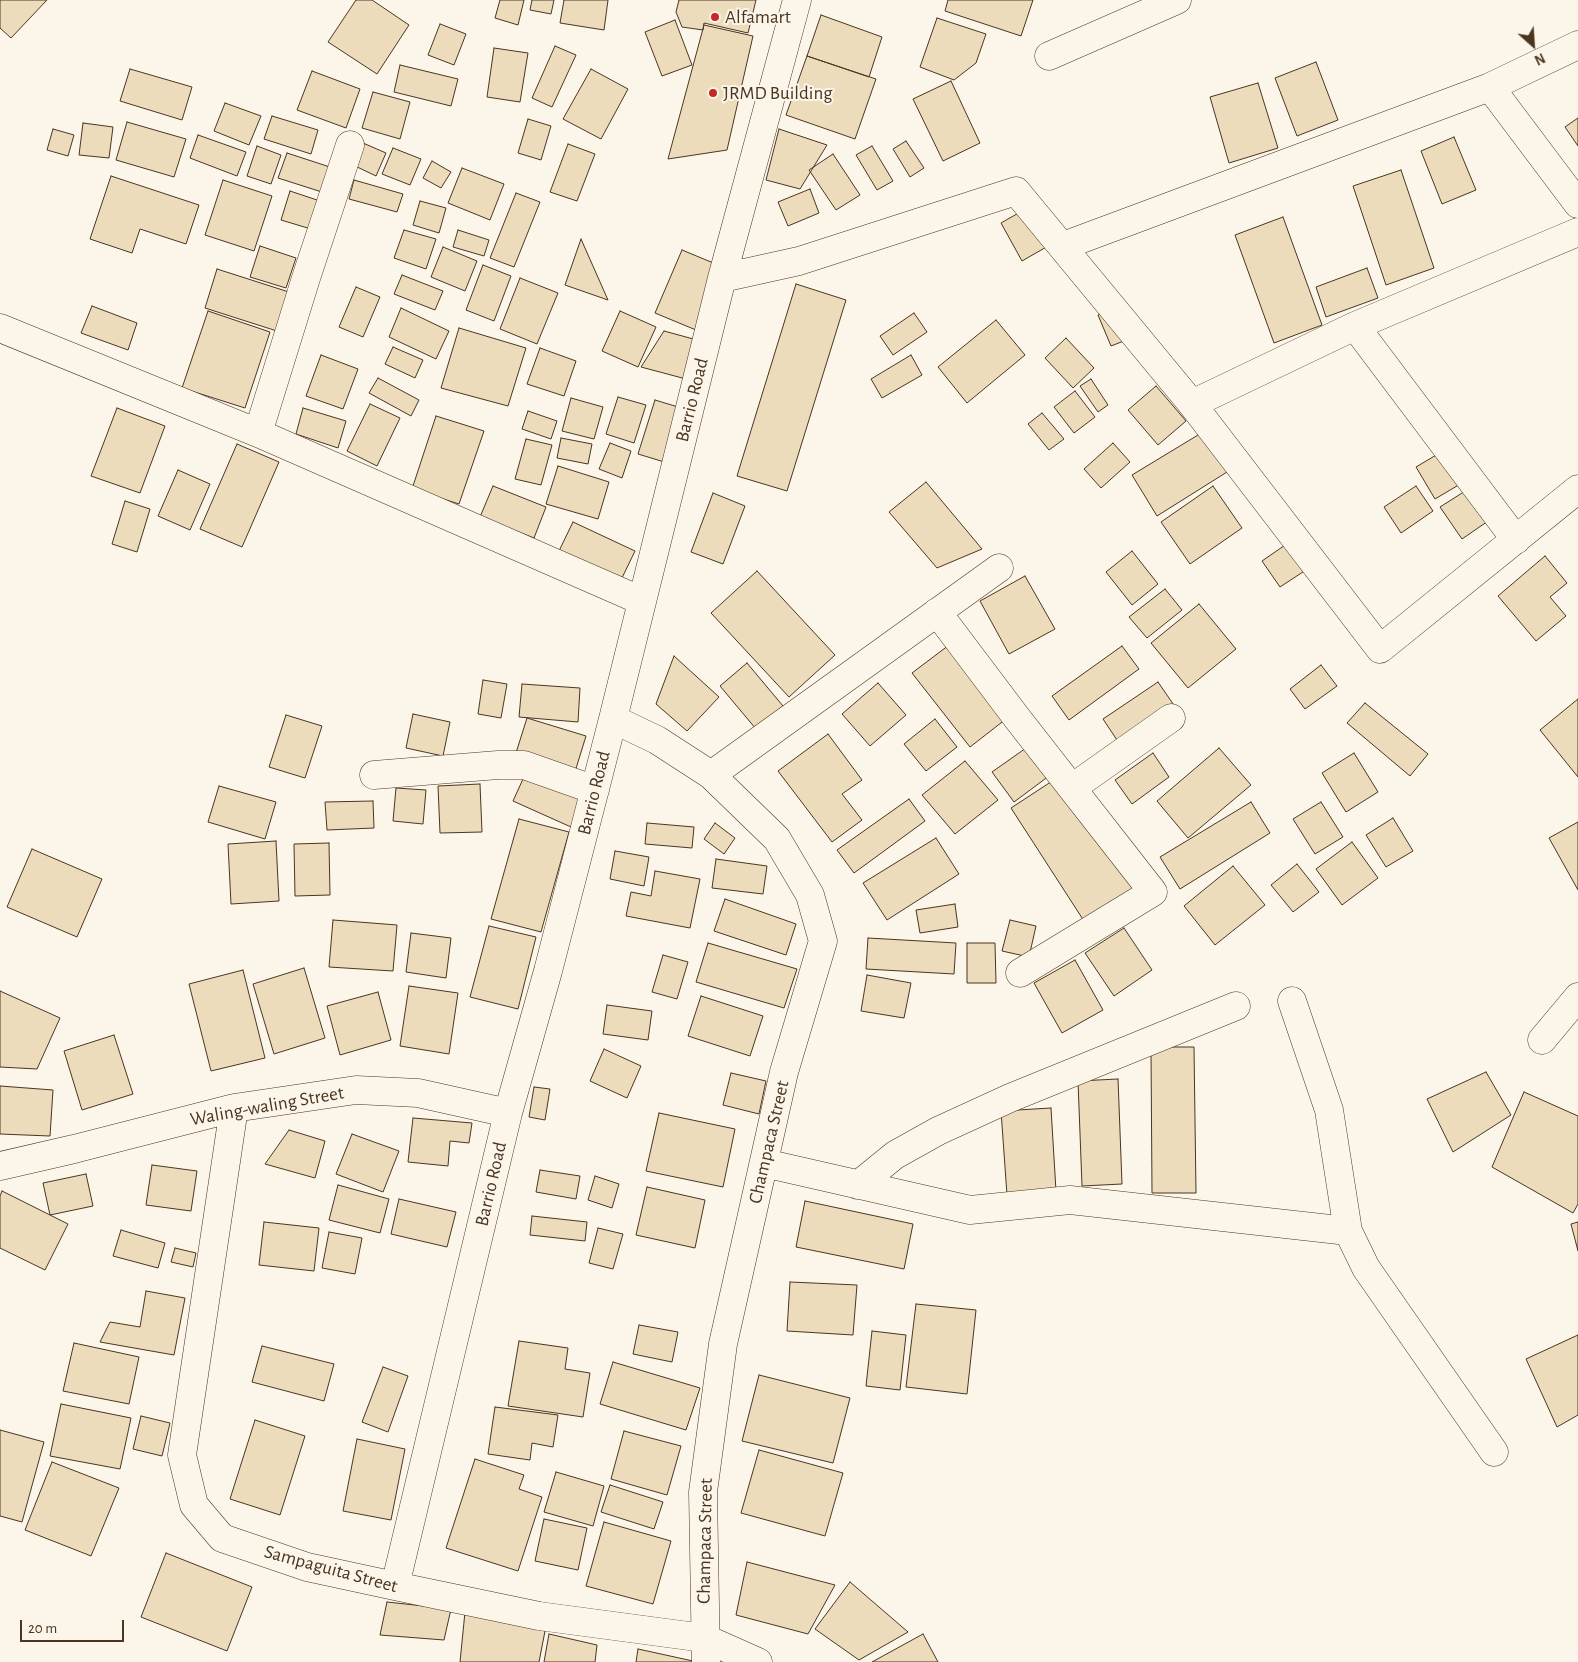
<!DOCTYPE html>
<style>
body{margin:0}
#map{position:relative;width:1578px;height:1662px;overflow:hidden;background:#fbf6e9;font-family:"Alegreya Sans",sans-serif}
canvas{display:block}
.north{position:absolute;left:1508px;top:20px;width:50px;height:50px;-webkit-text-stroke:4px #fbf6e9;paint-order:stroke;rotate:154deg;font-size:14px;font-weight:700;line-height:20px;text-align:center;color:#4a3520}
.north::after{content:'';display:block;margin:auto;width:18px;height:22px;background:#4a3520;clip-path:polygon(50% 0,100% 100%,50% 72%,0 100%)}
.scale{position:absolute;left:20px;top:1620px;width:104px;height:22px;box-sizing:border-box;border:2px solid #4a3520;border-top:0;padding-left:6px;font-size:15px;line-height:18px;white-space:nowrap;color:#4a3520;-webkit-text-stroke:4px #fbf6e9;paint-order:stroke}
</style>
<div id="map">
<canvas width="1578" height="1662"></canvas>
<div class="north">N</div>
<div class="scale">20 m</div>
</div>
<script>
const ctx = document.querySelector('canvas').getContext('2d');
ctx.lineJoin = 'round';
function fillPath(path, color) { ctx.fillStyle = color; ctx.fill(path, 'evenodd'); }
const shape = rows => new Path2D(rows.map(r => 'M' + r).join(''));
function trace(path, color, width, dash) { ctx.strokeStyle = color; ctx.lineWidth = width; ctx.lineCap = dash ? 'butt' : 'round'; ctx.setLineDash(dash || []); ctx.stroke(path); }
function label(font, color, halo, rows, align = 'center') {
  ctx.font = font + ' "Alegreya Sans",sans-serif'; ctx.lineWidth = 4; ctx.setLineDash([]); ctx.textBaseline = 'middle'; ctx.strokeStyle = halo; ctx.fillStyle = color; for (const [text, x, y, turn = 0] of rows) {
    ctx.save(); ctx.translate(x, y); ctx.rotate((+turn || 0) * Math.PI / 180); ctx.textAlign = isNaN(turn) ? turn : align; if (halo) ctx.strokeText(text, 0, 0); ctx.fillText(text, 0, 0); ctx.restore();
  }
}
const building = shape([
 [0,0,47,0,11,38,0,28,0,0],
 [356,0,372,0,409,25,377,74,328,42,356,0],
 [500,0,524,0,518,25,495,18,500,0],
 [532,0,554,0,551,14,530,10,532,0],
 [564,0,608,0,604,30,560,23,564,0],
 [679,0,756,0,748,33,704,23,703,30,682,27,676,12,679,0],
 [948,0,1033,0,1021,36,945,11,948,0],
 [821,15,882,37,869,77,807,56,821,15],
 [937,18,986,34,976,63,954,80,920,67,937,18],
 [675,20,692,65,662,76,645,32,675,20],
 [440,24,466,34,454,65,428,55,440,24],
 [704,25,753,36,727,150,668,159,704,25],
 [555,46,576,55,552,107,532,98,555,46],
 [494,48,528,53,520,102,487,97,494,48],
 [807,56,876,79,855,139,786,115,807,56],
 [1316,62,1338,120,1297,136,1275,78,1316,62],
 [400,65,458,79,451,106,394,92,400,65],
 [130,69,192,87,182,120,120,101,130,69],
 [591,69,628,89,601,139,563,119,591,69],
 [312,71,360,89,346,128,297,110,312,71],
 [951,81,980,143,943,161,913,99,951,81],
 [1258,83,1278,148,1229,163,1210,97,1258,83],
 [373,92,410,102,400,139,362,128,373,92],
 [225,103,261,116,249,145,214,131,225,103],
 [272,116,318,130,311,154,264,139,272,116],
 [1578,118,1578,146,1565,127,1578,118],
 [528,119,551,126,541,160,518,153,528,119],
 [127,122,186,139,174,177,116,160,127,122],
 [83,123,113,127,109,158,79,155,83,123],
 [53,129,74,135,68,156,47,150,53,129],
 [779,129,827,145,800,189,766,180,779,129],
 [198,135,246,152,237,176,190,158,198,135],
 [1454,137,1476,190,1442,204,1421,151,1454,137],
 [906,141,924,168,910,177,893,149,906,141],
 [363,143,386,153,376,176,353,165,363,143],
 [568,144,595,154,577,201,550,192,568,144],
 [257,146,281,155,271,184,247,176,257,146],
 [872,146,893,181,877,190,856,155,872,146],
 [393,148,421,159,410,185,382,174,393,148],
 [287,153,333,168,325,193,278,178,287,153],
 [833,154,860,195,836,210,809,170,833,154],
 [432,161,451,172,441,188,423,178,432,161],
 [462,168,504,184,490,220,448,203,462,168],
 [1401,170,1434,268,1386,285,1353,186,1401,170],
 [111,176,199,205,186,244,140,229,132,253,90,239,111,176],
 [223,180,272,196,254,251,205,235,223,180],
 [354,180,403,194,397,212,349,199,354,180],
 [810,189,819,213,788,226,778,202,810,189],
 [290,191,320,201,311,229,281,220,290,191],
 [516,193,540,202,514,267,490,258,516,193],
 [420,201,446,208,439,233,413,225,420,201],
 [1029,207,1062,238,1022,261,1001,223,1029,207],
 [1283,217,1322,325,1274,343,1235,235,1283,217],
 [404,230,436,239,426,269,394,258,404,230],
 [458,230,489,240,484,256,453,247,458,230],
 [581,239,608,300,565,285,581,239],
 [260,246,296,258,286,288,250,277,260,246],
 [443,247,477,261,465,291,431,277,443,247],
 [682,250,723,267,696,330,655,313,682,250],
 [483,265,511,276,494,321,466,310,483,265],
 [1367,268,1378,298,1326,317,1316,287,1367,268],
 [217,269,292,293,280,332,205,308,217,269],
 [402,275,443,291,435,310,394,294,402,275],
 [520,278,558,293,537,344,500,329,520,278],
 [796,284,846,300,787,491,737,476,796,284],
 [356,287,380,297,363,337,339,327,356,287],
 [1121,305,1134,337,1111,346,1098,315,1121,305],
 [92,306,137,323,128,350,81,333,92,306],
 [401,308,449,331,436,359,389,337,401,308],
 [208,311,270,332,245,408,182,388,208,311],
 [620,311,656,327,638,367,602,351,620,311],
 [914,313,927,332,893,355,880,336,914,313],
 [996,320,1025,355,967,403,938,367,996,320],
 [459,328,526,348,508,406,441,388,459,328],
 [664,331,697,340,686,379,641,367,664,331],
 [1066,338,1094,368,1073,388,1045,358,1066,338],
 [393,347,423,360,415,378,385,364,393,347],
 [540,348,576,361,564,396,527,384,540,348],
 [321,355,358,369,343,409,306,396,321,355],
 [911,355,922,375,882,398,871,379,911,355],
 [378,378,419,400,411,416,369,393,378,378],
 [1091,379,1108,405,1098,412,1080,386,1091,379],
 [1156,386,1186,421,1158,445,1128,410,1156,386],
 [1075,391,1095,417,1074,433,1054,407,1075,391],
 [618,397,646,405,634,443,606,434,618,397],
 [571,398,603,407,594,439,562,431,571,398],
 [655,400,688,410,671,464,638,454,655,400],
 [370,404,400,418,377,466,347,451,370,404],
 [117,408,165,426,140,493,91,476,117,408],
 [303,408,346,421,338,448,296,434,303,408],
 [528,411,557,421,551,439,522,429,528,411],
 [1042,413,1064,439,1049,450,1028,424,1042,413],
 [436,416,484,431,459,504,412,489,436,416],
 [1203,432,1227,472,1157,516,1132,475,1203,432],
 [561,438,592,444,588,464,557,458,561,438],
 [526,439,552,445,541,485,515,479,526,439],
 [610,443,631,451,622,478,599,469,610,443],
 [1113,443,1130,462,1101,488,1084,469,1113,443],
 [237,444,279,462,242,547,200,529,237,444],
 [1448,448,1467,480,1435,499,1416,467,1448,448],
 [558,466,609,482,598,519,546,504,558,466],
 [178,470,210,484,190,530,158,516,178,470],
 [926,482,982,549,937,568,889,512,926,482],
 [493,486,546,507,534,538,480,517,493,486],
 [1213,486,1242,528,1190,564,1161,522,1213,486],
 [1416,486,1433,511,1401,533,1384,507,1416,486],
 [1470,488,1491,519,1462,539,1440,507,1470,488],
 [713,493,745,506,723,564,691,552,713,493],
 [125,501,150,509,137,552,112,544,125,501],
 [573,522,635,551,620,582,558,553,573,522],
 [1291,541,1309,568,1280,587,1262,561,1291,541],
 [1132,551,1158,584,1132,605,1106,572,1132,551],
 [1545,556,1567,583,1550,597,1566,616,1536,641,1498,596,1545,556],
 [757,571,835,655,789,697,711,613,757,571],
 [1025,576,1055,629,1009,654,980,601,1025,576],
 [1165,589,1182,610,1147,638,1129,617,1165,589],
 [1199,604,1236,649,1188,688,1151,643,1199,604],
 [957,639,1015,712,970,747,912,673,957,639],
 [1122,646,1139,669,1069,720,1052,696,1122,646],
 [674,656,719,697,687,731,656,704,674,656],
 [747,663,783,706,756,729,720,686,747,663],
 [1321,665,1337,686,1305,709,1290,689,1321,665],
 [483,680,507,684,501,718,478,714,483,680],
 [1158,682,1180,714,1125,752,1103,719,1158,682],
 [878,683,906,715,870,746,842,714,878,683],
 [522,684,580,688,578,722,519,717,522,684],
 [1578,699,1578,777,1540,730,1578,699],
 [1365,703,1428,754,1410,776,1347,723,1365,703],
 [413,714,450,722,443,756,406,748,413,714],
 [286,715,322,726,305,778,269,767,286,715],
 [527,718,586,736,574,775,515,756,527,718],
 [935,719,957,747,926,771,904,744,935,719],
 [828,734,862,780,842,794,862,820,832,842,778,771,828,734],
 [1036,741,1057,770,1014,802,992,772,1036,741],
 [1219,748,1251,785,1188,838,1157,801,1219,748],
 [1153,753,1169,777,1132,804,1115,780,1153,753],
 [1354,753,1378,792,1346,812,1322,773,1354,753],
 [965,761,998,800,955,834,922,795,965,761],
 [528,768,586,794,571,827,513,801,528,768],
 [1066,772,1139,886,1084,921,1011,808,1066,772],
 [480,784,482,832,440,833,438,786,480,784],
 [219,786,276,802,265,839,208,822,219,786],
 [396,788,426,790,423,824,393,821,396,788],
 [909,799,925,821,854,873,837,850,909,799],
 [373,801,374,828,327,830,325,802,373,801],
 [1251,802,1270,833,1180,889,1160,857,1251,802],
 [1321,802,1343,837,1315,854,1293,819,1321,802],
 [1393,818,1413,851,1386,867,1366,835,1393,818],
 [519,819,569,832,541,932,491,919,519,819],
 [1578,822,1578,890,1549,838,1578,822],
 [647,823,694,827,692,848,645,844,647,823],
 [715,823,735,838,724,854,704,839,715,823],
 [936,838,959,874,887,920,863,883,936,838],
 [276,841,279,901,231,904,228,844,276,841],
 [1352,842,1378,878,1342,905,1316,869,1352,842],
 [329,843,330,895,295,896,294,844,329,843],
 [32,849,102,879,77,937,7,907,32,849],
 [615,851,649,857,644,886,610,879,615,851],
 [716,859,767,866,763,894,712,888,716,859],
 [1297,864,1319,892,1293,912,1271,885,1297,864],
 [1233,866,1265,905,1215,945,1184,906,1233,866],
 [655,871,700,879,690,928,626,916,631,892,651,896,655,871],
 [725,899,796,924,786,955,714,931,725,899],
 [955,904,958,927,920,933,916,910,955,904],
 [333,920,397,925,393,971,329,967,333,920],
 [1010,920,1036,926,1029,957,1002,951,1010,920],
 [489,926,536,937,518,1009,470,997,489,926],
 [1124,928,1152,970,1114,996,1085,953,1124,928],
 [411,933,451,938,446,978,406,972,411,933],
 [868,938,956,943,954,974,866,969,868,938],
 [708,943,797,969,784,1008,696,982,708,943],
 [967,943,995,943,996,983,967,983,967,943],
 [663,955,688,962,677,999,652,992,663,955],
 [1075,960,1103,1010,1062,1033,1034,983,1075,960],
 [304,968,325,1038,274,1054,253,984,304,968],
 [243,970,265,1058,211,1071,189,984,243,970],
 [867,975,911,983,904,1018,861,1011,867,975],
 [409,986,458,993,449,1054,400,1046,409,986],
 [0,991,60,1018,37,1069,0,1067,0,991],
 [378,992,391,1040,340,1055,327,1006,378,992],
 [701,996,763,1016,750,1056,688,1036,701,996],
 [607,1005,652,1011,648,1040,603,1034,607,1005],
 [114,1035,133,1094,82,1110,64,1051,114,1035],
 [1151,1047,1194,1047,1196,1193,1152,1193,1151,1047],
 [604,1049,641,1066,627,1098,590,1081,604,1049],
 [1486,1072,1511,1115,1453,1152,1427,1099,1486,1072],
 [731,1073,766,1081,759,1114,723,1105,731,1073],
 [1118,1079,1122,1184,1082,1186,1078,1081,1118,1079],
 [0,1086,53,1090,50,1136,0,1134,0,1086],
 [534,1087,550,1089,545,1120,529,1117,534,1087],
 [1524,1092,1578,1116,1578,1204,1573,1213,1492,1167,1524,1092],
 [1051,1108,1056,1191,1007,1195,1001,1111,1051,1108],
 [659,1113,735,1129,723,1187,646,1171,659,1113],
 [413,1118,472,1123,469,1143,450,1141,448,1166,408,1162,413,1118],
 [289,1130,325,1141,315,1178,265,1164,289,1130],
 [352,1134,399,1151,383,1192,336,1174,352,1134],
 [152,1165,197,1171,191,1211,146,1205,152,1165],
 [540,1170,580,1176,576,1199,536,1192,540,1170],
 [86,1174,93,1206,50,1215,43,1183,86,1174],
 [595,1176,619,1184,612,1208,588,1200,595,1176],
 [338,1185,389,1199,380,1233,329,1220,338,1185],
 [647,1187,705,1200,695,1248,636,1235,647,1187],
 [2,1191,68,1224,45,1270,0,1248,0,1196,2,1191],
 [399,1199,456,1212,447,1247,391,1234,399,1199],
 [805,1201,913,1224,904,1269,796,1247,805,1201],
 [532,1216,587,1222,585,1241,530,1235,532,1216],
 [264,1222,319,1228,314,1271,259,1265,264,1222],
 [1578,1222,1578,1251,1571,1224,1578,1222],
 [598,1228,623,1234,613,1269,589,1263,598,1228],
 [121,1230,165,1243,158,1268,113,1256,121,1230],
 [329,1232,362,1238,355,1274,322,1268,329,1232],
 [175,1248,196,1253,193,1267,171,1262,175,1248],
 [790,1282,857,1285,853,1335,787,1331,790,1282],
 [146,1291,185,1298,174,1355,100,1342,110,1322,140,1327,146,1291],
 [916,1304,976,1310,967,1394,906,1387,916,1304],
 [639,1325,678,1332,672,1362,633,1354,639,1325],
 [872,1331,906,1335,900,1390,866,1386,872,1331],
 [1578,1335,1578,1415,1557,1427,1526,1359,1578,1335],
 [519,1341,568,1348,565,1369,590,1373,583,1417,508,1406,519,1341],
 [74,1343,139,1357,129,1404,63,1391,74,1343],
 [262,1346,334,1364,324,1401,252,1382,262,1346],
 [613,1362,700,1388,686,1430,600,1404,613,1362],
 [383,1367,408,1376,388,1432,362,1422,383,1367],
 [759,1375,850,1398,833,1463,742,1441,759,1375],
 [61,1404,131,1418,120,1469,50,1456,61,1404],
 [495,1407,558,1415,553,1447,532,1443,530,1460,488,1454,495,1407],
 [141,1416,170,1423,162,1456,133,1449,141,1416],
 [255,1420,305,1436,280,1515,230,1499,255,1420],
 [0,1430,44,1442,22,1522,0,1516,0,1430],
 [624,1431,681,1446,667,1495,611,1479,624,1431],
 [357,1439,405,1449,391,1520,343,1511,357,1439],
 [759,1450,843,1473,825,1536,741,1513,759,1450],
 [475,1459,524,1475,519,1489,542,1497,518,1571,446,1548,475,1459],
 [52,1462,119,1488,91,1556,25,1530,52,1462],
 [556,1472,604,1486,593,1526,544,1512,556,1472],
 [610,1485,663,1502,654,1529,601,1512,610,1485],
 [544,1519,587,1528,578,1570,535,1561,544,1519],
 [604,1522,671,1541,653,1604,586,1586,604,1522],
 [166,1553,252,1587,227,1651,141,1617,166,1553],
 [747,1562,835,1585,808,1634,736,1615,747,1562],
 [850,1582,908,1632,859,1660,815,1629,850,1582],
 [387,1602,451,1609,444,1640,380,1635,387,1602],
 [465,1612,545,1631,539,1662,460,1662,465,1612],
 [549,1634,597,1645,595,1662,544,1662,549,1634],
 [923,1634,938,1662,872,1662,923,1634],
 [638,1649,693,1661,693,1662,636,1662,638,1649]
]);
fillPath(building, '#ecdcbc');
trace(building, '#4a3520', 1);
const minor = shape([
 [1049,56,1177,0],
 [1490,87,1578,204],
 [1063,246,1490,87,1578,45],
 [722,278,799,261,1016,191,1192,404,1380,649,1578,489],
 [1355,326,1516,540],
 [0,328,258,433,642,601],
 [1192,404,1355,326,1578,232],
 [258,433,306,278,350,145],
 [937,612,1017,718,1153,892,1020,973],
 [613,719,657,740,711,775,777,839,810,895,823,941,784,1072,723,1344,703,1492,706,1662],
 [374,775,498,765,524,765,595,790],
 [711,775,999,568],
 [1072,788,1171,718],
 [1292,1001,1329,1110,1348,1231,1366,1268,1494,1452],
 [1542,1040,1578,997],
 [234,1108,182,1455,194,1505,222,1538,307,1567,395,1586,539,1616,704,1638,758,1662],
 [764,1163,970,1210,1070,1200,1348,1231],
 [0,1166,74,1149,234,1108,356,1090,418,1093,508,1113],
 [858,1185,895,1155,938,1131,1010,1098,1236,1006],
 [395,1586,508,1113,548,971,613,719,722,278,797,0]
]);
trace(minor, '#4a3520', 29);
trace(minor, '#fbf6e9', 28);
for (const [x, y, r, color] of [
 [715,17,5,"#c62828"],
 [713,93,5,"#c62828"]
]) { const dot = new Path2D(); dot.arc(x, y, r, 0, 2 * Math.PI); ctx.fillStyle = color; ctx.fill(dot); trace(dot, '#fbf6e9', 2); }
label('19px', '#4a3520', '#fbf6e9', [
 ["Alfamart",725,17],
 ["JRMD Building",723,93]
], 'left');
label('19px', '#4a3520', '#fbf6e9', [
 ["Barrio Road",692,400,-76],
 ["Barrio Road",594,793,-76],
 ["Waling-waling Street",267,1106,-10],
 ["Champaca Street",769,1142,-77],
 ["Barrio Road",491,1184,-77],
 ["Champaca Street",705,1541,-89],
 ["Sampaguita Street",331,1569,15]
]);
</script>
